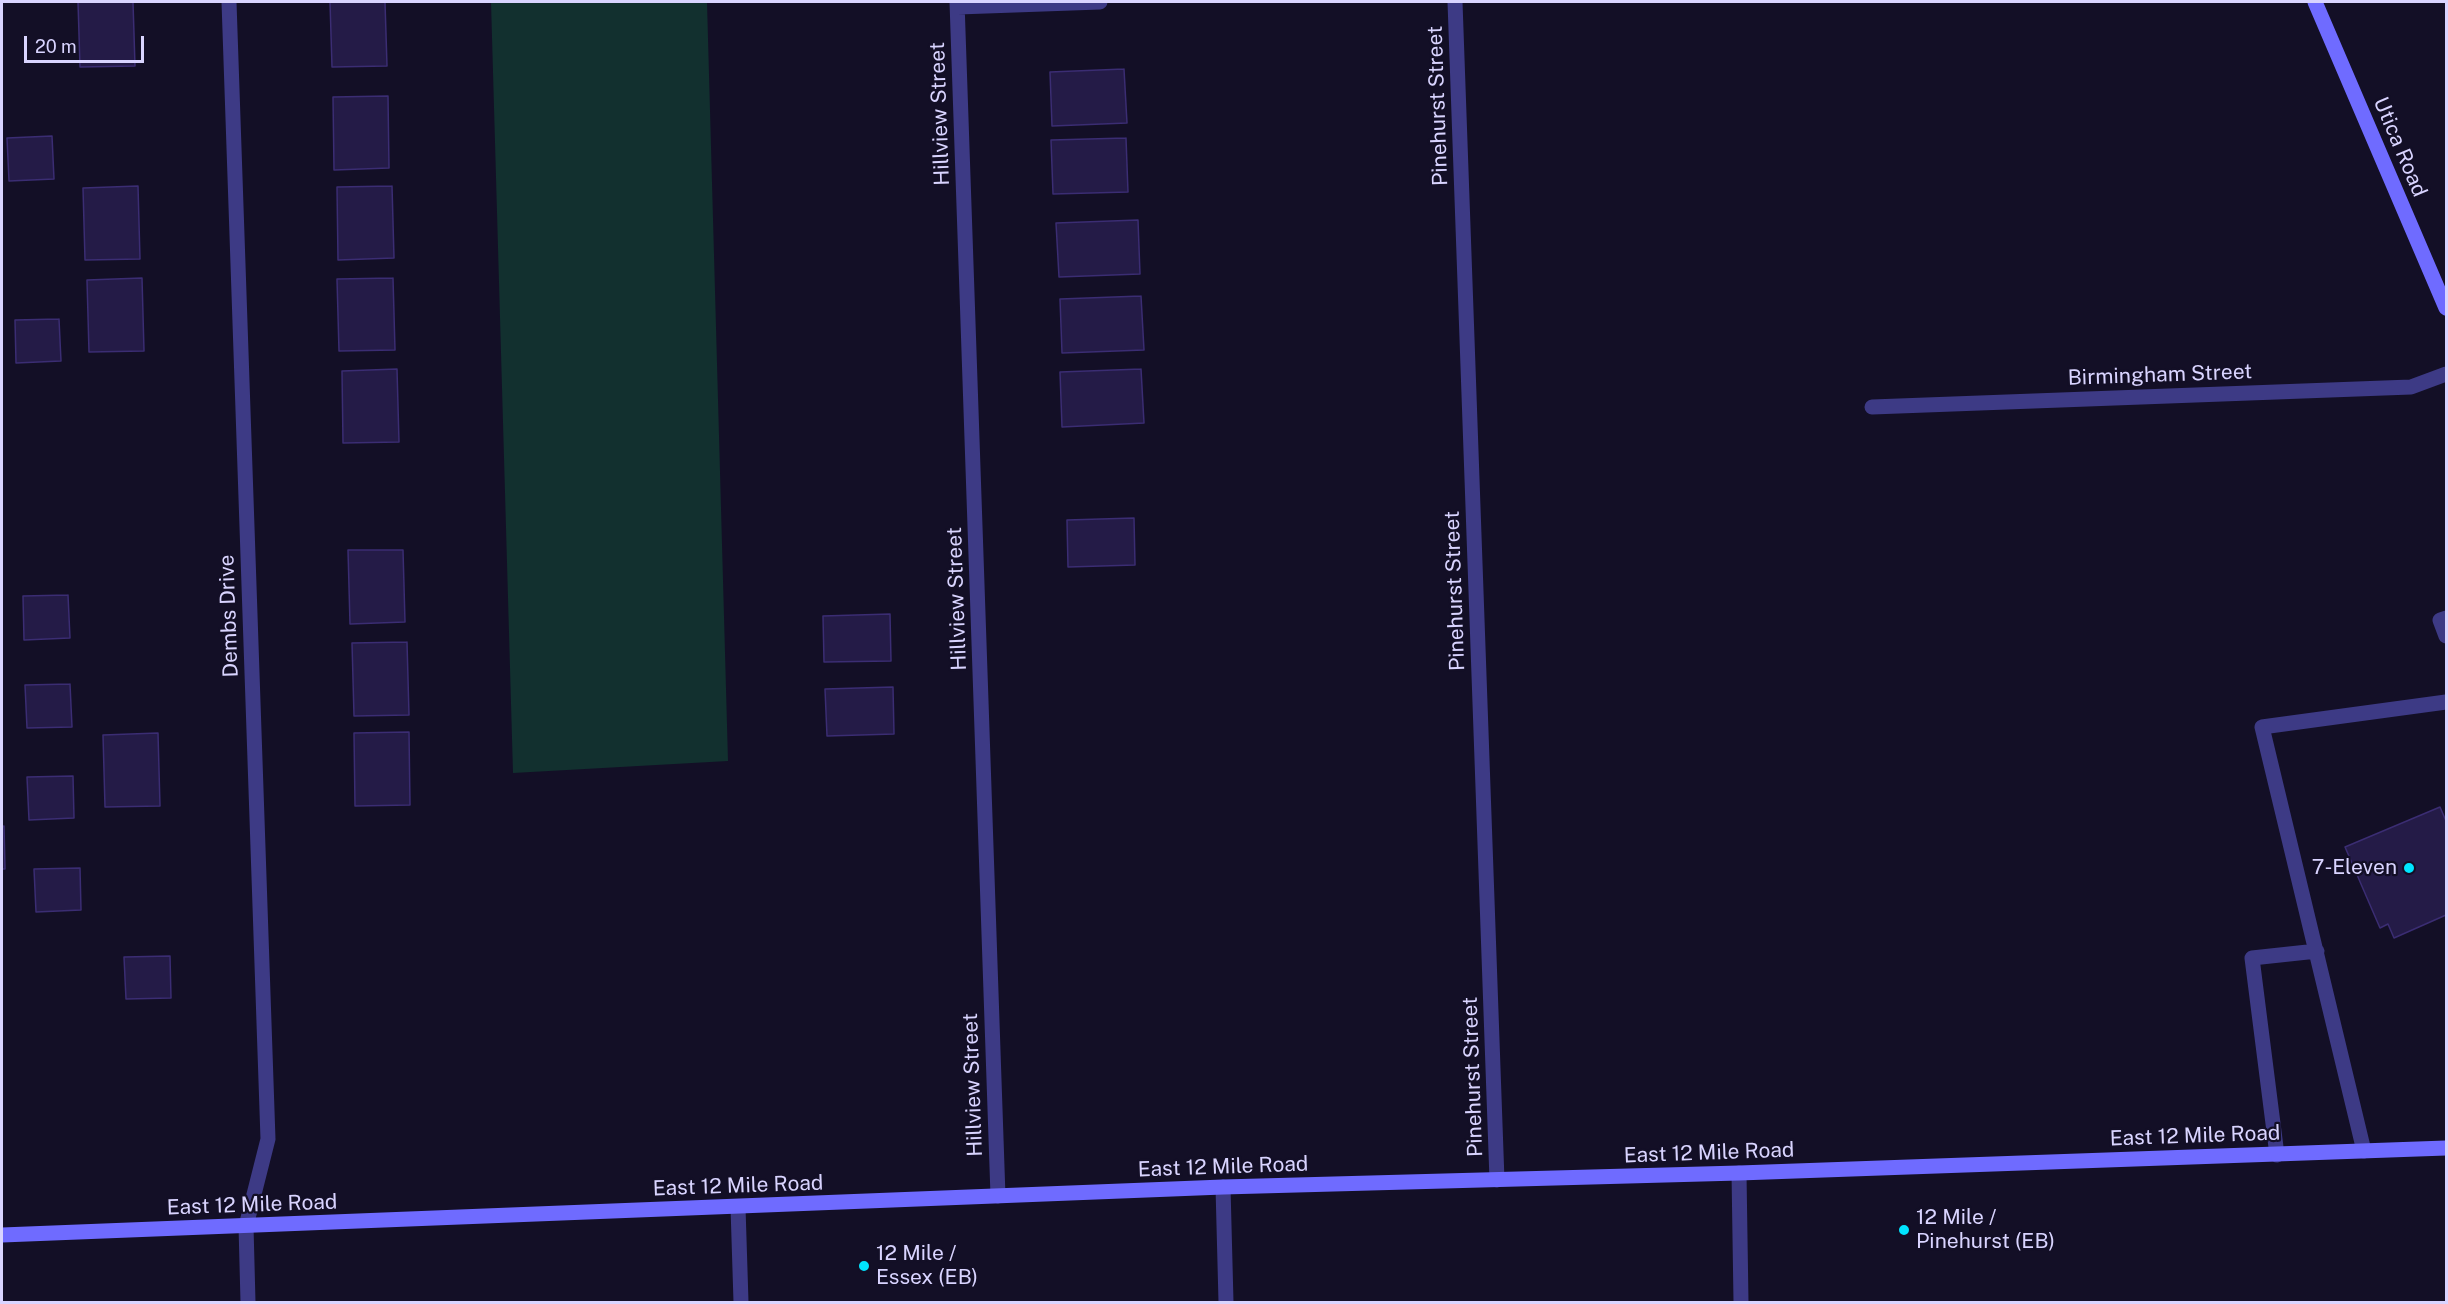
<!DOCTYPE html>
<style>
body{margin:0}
#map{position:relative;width:2448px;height:1304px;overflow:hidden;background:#130f26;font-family:"Public Sans",sans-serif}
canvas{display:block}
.frame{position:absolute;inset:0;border:3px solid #d9d4ff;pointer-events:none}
.scale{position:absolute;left:24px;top:36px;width:120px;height:27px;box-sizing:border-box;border:3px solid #d9d4ff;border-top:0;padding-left:8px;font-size:18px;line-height:21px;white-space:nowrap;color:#d9d4ff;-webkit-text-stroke:4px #130f26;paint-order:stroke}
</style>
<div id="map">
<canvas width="2448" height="1304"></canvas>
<div class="frame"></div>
<div class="scale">20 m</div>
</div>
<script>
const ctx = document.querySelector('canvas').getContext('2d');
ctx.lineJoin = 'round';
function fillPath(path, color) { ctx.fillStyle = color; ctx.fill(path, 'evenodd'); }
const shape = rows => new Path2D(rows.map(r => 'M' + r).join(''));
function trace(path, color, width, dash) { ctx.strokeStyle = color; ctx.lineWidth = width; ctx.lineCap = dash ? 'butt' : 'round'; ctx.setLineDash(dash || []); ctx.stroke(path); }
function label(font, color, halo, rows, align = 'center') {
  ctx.font = font + ' "Public Sans",sans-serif'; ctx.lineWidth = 4.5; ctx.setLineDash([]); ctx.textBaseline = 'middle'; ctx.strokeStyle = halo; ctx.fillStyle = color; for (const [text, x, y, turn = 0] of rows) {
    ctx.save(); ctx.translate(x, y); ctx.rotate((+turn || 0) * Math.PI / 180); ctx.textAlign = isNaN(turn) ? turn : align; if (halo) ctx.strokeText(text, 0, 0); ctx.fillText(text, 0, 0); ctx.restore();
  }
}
fillPath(shape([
 [491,2,707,2,728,761,513,773]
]), '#12302f');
const building = shape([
 [78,2,133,2,135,66,80,67,78,2],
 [330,2,385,2,387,66,332,67,330,2],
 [1124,69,1127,123,1052,126,1050,72,1124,69],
 [388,96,389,168,334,170,333,97,388,96],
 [52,136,54,179,9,181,7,138,52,136],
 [1126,138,1128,192,1053,194,1051,140,1126,138],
 [138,186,140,259,85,260,83,188,138,186],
 [392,186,394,258,338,260,337,187,392,186],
 [1138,220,1140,274,1059,277,1056,223,1138,220],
 [142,278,144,351,89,352,87,280,142,278],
 [393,278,395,350,339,351,337,279,393,278],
 [1141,296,1144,350,1062,353,1060,299,1141,296],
 [59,319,61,361,16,363,15,320,59,319],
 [397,369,399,442,343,443,342,371,397,369],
 [1141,369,1144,423,1062,427,1060,372,1141,369],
 [1134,518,1135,565,1068,567,1067,520,1134,518],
 [348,550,403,550,405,622,350,624,348,550],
 [68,595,70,638,24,640,23,596,68,595],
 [890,614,891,661,824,662,823,616,890,614],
 [407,642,409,715,354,716,352,643,407,642],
 [70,684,72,727,27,728,25,685,70,684],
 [893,687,894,734,827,736,825,689,893,687],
 [409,732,410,805,355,806,354,733,409,732],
 [158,733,160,806,105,807,103,735,158,733],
 [73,776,74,818,29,820,27,777,73,776],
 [2440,807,2446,821,2446,915,2394,938,2388,924,2380,928,2345,847,2440,807],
 [4,826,5,869,2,869,2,827,4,826],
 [80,868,81,910,36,912,34,869,80,868],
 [170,956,171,998,126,999,124,957,170,956]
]);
fillPath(building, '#241b47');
trace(building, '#3b2d73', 1.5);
trace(shape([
 [2446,618,2440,620,2446,636],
 [2364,1151,2262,727,2446,702],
 [2277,1155,2252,958,2317,951]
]), '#3d3a85', 15);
trace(shape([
 [229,2,268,1139,246,1226,248,1302],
 [957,2,998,1196],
 [1455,2,1497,1180],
 [958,7,1100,2],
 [1872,407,2411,387,2446,374],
 [1739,1173,1741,1302],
 [1223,1187,1226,1302],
 [738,1207,741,1302]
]), '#3d3a85', 15);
trace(shape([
 [2315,2,2446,308],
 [2,1235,1223,1187,1739,1173,2446,1148]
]), '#6f6bff', 15);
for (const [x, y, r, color] of [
 [2409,868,6,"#00e5ff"],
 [1904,1230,6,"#00e5ff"],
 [864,1266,6,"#00e5ff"]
]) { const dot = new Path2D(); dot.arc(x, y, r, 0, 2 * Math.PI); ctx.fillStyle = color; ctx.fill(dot); trace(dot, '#130f26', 2); }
label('21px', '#d9d4ff', '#130f26', [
 ["Pinehurst Street",1438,106,-92],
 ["Hillview Street",940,114,-92],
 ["Utica Road",2400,147,67],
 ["Birmingham Street",2160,375,-2],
 ["Pinehurst Street",1455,591,-92],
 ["Hillview Street",957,599,-92],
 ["Dembs Drive",229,616,-92],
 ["Pinehurst Street",1473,1077,-92],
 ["Hillview Street",973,1085,-92],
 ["East 12 Mile Road",2195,1136,-2],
 ["East 12 Mile Road",1709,1153,-2],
 ["East 12 Mile Road",1223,1167,-2],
 ["East 12 Mile Road",738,1186,-2],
 ["East 12 Mile Road",252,1205,-2]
]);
label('21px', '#d9d4ff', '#130f26', [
 ["7-Eleven",2397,868,"right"],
 ["12 Mile /",1916,1218],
 ["Pinehurst (EB)",1916,1242],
 ["12 Mile /",876,1254],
 ["Essex (EB)",876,1278]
], 'left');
</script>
